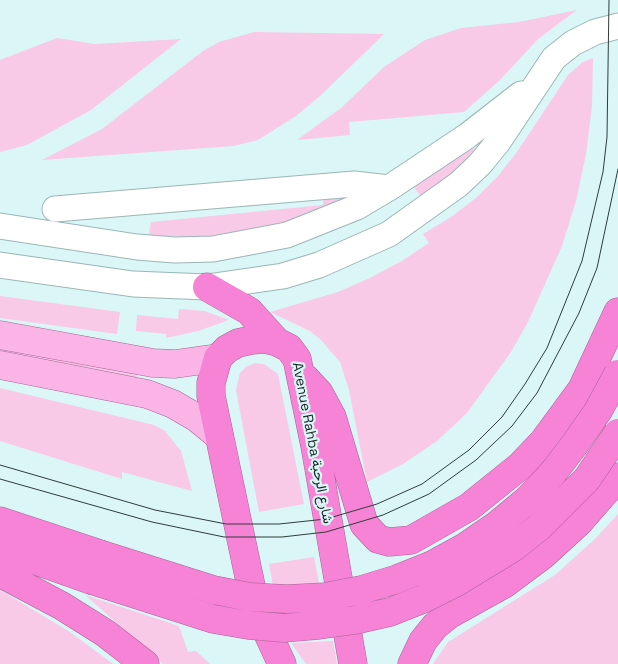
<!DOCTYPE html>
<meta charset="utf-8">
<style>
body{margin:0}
canvas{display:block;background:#daf6f6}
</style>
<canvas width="618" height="664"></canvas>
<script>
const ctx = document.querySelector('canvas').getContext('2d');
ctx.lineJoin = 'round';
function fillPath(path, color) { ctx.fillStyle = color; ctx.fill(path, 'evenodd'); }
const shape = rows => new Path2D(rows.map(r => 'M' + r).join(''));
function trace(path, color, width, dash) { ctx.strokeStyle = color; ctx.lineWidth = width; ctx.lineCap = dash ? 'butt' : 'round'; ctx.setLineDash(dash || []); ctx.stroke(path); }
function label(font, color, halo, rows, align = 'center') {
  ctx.font = font + ' "Space Grotesk",Vazirmatn,sans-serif'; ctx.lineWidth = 4.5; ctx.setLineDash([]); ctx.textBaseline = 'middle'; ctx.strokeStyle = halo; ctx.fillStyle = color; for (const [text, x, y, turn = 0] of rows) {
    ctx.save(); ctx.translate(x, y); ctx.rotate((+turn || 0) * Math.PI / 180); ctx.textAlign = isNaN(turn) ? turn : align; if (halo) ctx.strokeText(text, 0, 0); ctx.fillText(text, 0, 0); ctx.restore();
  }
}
fillPath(shape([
 [577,10,538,39,500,80,464,112,349,122,350,135,297,140,341,108,384,67,425,40,461,28,519,22],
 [254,32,384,34,319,97,296,116,258,140,233,146,42,160,102,129,203,51,219,42],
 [57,38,95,44,181,39,91,110,27,145,0,152,0,60],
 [593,58,592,106,586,154,576,201,562,246,528,322,511,352,467,413,437,441,403,464,367,482,349,390,340,362,321,340,310,331,270,312,338,292,370,278,402,261,429,243,423,234,451,217,476,198,498,176,517,152,568,75,583,62],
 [471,146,476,151,450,176,421,197,412,184],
 [349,193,338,202,287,223,260,230,205,238,149,235,151,222,323,205,323,197],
 [0,296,120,312,117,334,0,318],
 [179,309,205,311,229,320,198,331,166,338,166,334,136,331,137,315,178,319],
 [0,348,137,374,136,378,0,353],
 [255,363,264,364,278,374,304,504,259,512,236,390,240,373,246,367],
 [0,388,154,425,165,431,181,451,192,491,122,472,122,479,0,441],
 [618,514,618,664,433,664,448,642,555,575,595,539],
 [314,557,320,588,275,596,269,564],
 [0,590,70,632,113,664,0,664],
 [85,595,179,626,188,652,196,651,210,664,163,664],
 [333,641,337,664,306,664,291,643]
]), '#f9c9e8');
const minor = shape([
 [55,209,354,184,389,188],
 [0,226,137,247,175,250,213,249,287,235,357,207,389,188,467,136,521,94],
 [0,265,133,284,207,287,283,276,319,265,389,234,459,184,480,164,498,142,554,58,573,43,595,32,618,26]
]);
const major = shape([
 [0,335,153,363,175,364,218,358],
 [0,365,147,394,173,404,197,418,219,436]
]);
const highway = shape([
 [207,287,249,311,277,342],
 [305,378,319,393,332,417,364,524,378,539,389,542,411,540,469,507,520,466,543,442,582,389,618,312],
 [0,521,100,554],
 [0,548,91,580],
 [0,573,62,606,105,633,145,664],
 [282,664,264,625,251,586,211,396,211,383,218,358,227,349,238,343,252,340,265,339,277,342,289,348,297,359,315,446,353,664],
 [412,664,423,641,435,626,450,614,504,584,543,555,579,522,618,477]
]);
trace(minor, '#9bb6b6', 27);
trace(major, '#a96297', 29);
trace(highway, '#a96297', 29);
trace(minor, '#fff', 25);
trace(major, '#fab5e6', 28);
trace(highway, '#f683d5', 28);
trace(shape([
 [0,465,155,510,226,524,279,524,326,519,377,504,422,484,469,450,502,417,525,384,547,348,582,261,603,172,607,137,609,0],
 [0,479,152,522,224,537,282,537,326,532,383,515,429,494,476,460,512,426,537,393,579,313,597,268,618,169]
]), '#303c3c', 1);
const highwayBridge = shape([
 [100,554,214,590,250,597,287,599,325,597,361,590,397,579,432,565,465,547,497,525,526,501,552,474,575,444,598,411,618,374],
 [91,580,213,619,248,625,284,628,319,625,355,620,390,612,423,599,455,583,514,547,539,527,587,479,618,433]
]);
trace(highwayBridge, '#a96297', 29, []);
trace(highwayBridge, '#f683d5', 28);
label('14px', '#1b2525', '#daf6f6', [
 ["Avenue Rahba شارع الرحبة",312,443,79]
]);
</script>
